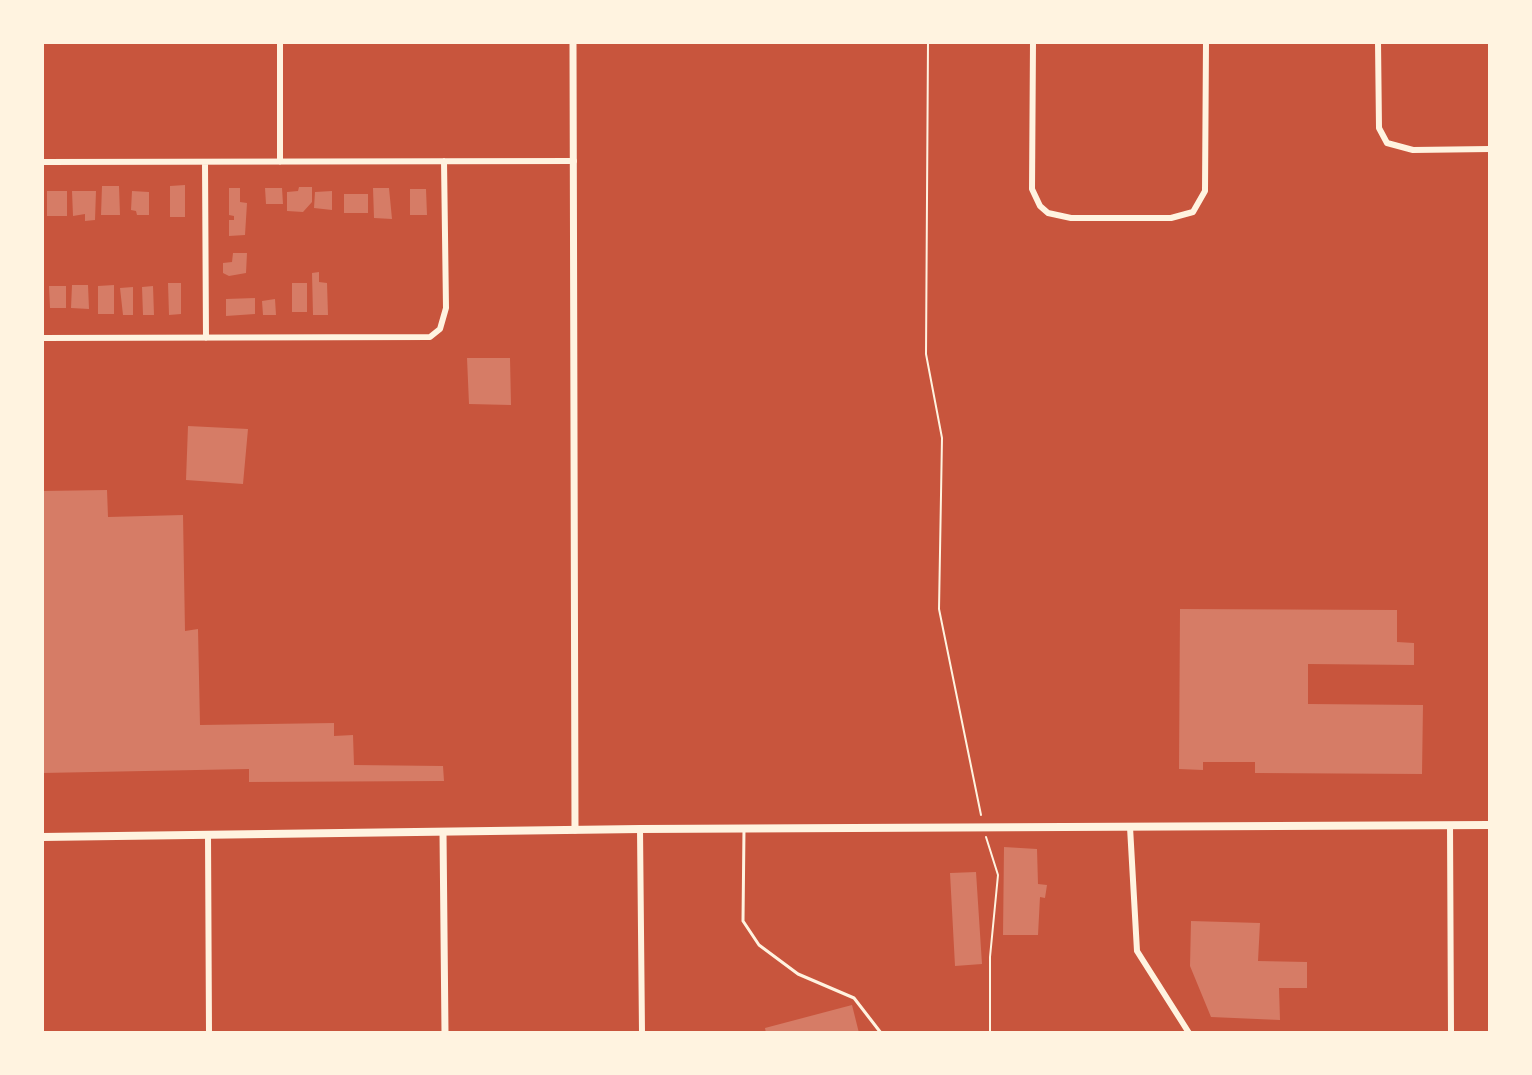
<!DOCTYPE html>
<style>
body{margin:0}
#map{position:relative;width:1532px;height:1075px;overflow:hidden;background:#c8553d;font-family:Roboto,sans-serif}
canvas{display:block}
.frame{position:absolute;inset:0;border:44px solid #fff3e0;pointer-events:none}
</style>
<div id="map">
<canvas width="1532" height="1075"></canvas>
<div class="frame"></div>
</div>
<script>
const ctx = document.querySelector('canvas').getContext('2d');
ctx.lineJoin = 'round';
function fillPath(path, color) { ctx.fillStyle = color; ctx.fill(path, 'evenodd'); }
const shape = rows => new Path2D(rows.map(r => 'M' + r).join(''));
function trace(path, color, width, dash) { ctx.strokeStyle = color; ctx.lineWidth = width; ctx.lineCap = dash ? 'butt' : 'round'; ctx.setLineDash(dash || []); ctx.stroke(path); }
fillPath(shape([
 [185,185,185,217,170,217,170,186],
 [102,186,119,186,120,215,101,215],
 [299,187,312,187,312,202,303,212,287,211,287,192,298,191],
 [229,188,240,188,240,202,247,203,245,235,229,236,229,220,234,220,234,216,229,215],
 [265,188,282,188,283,204,266,204],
 [373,188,389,188,392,219,374,218],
 [410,189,426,189,427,215,410,215],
 [47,191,67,191,67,216,47,216],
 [72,191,96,191,95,220,85,221,85,214,73,216],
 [132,191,149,192,149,215,137,215,136,211,131,210],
 [332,191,332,210,314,208,315,192],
 [344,194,368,194,368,213,344,213],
 [233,253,247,253,246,273,229,276,223,273,223,263,232,262],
 [319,272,319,282,327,283,328,315,313,315,312,273],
 [168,283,181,283,181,314,169,315],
 [292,283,307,283,307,312,292,312],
 [72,285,88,285,89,309,71,308],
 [114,285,114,314,98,314,98,286],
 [49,286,66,286,66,308,50,308],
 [153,286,154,315,143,315,142,287],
 [133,287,133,315,123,315,120,288],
 [255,298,255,314,226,316,226,299],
 [275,299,276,315,263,315,262,301],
 [467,358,510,358,511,405,469,404],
 [188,426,248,429,243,484,186,480],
 [107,490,108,517,183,515,185,631,198,629,200,725,334,723,334,736,353,735,354,765,443,766,444,781,249,782,249,769,42,773,42,491],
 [1180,609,1397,610,1397,642,1414,643,1414,665,1308,664,1308,704,1423,705,1422,774,1255,773,1255,762,1203,762,1203,770,1179,769],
 [1004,847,1037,849,1038,884,1047,885,1045,898,1040,897,1038,935,1003,935],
 [976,872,982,964,955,966,950,873],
 [1191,921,1260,923,1258,961,1307,962,1307,988,1279,988,1280,1020,1211,1017,1190,966],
 [852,1005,859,1033,766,1033,765,1028]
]), '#d67c66');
trace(shape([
 [928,42,926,354,942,438,939,609,981,815],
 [986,837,998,875,990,957,990,1033]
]), '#fff3e0', 2);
trace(shape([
 [744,829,743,921,759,945,798,974,854,998,881,1033]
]), '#fff3e0', 3);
trace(shape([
 [280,42,280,162],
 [1033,42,1032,189,1040,206,1048,213,1071,218,1171,218,1193,212,1205,191,1206,42],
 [1378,42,1379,128,1387,143,1413,150,1490,149],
 [42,162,574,161],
 [205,162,206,338],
 [42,338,430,337,440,329,446,308,444,161],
 [1450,825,1451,1033],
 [1130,827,1137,951,1189,1033],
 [640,829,642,1033],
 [208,835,209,1033]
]), '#fff3e0', 6);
trace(shape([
 [573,42,575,830],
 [443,832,445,1033]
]), '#fff3e0', 7);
trace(shape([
 [42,837,640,829,1490,825]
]), '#fff3e0', 8);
</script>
